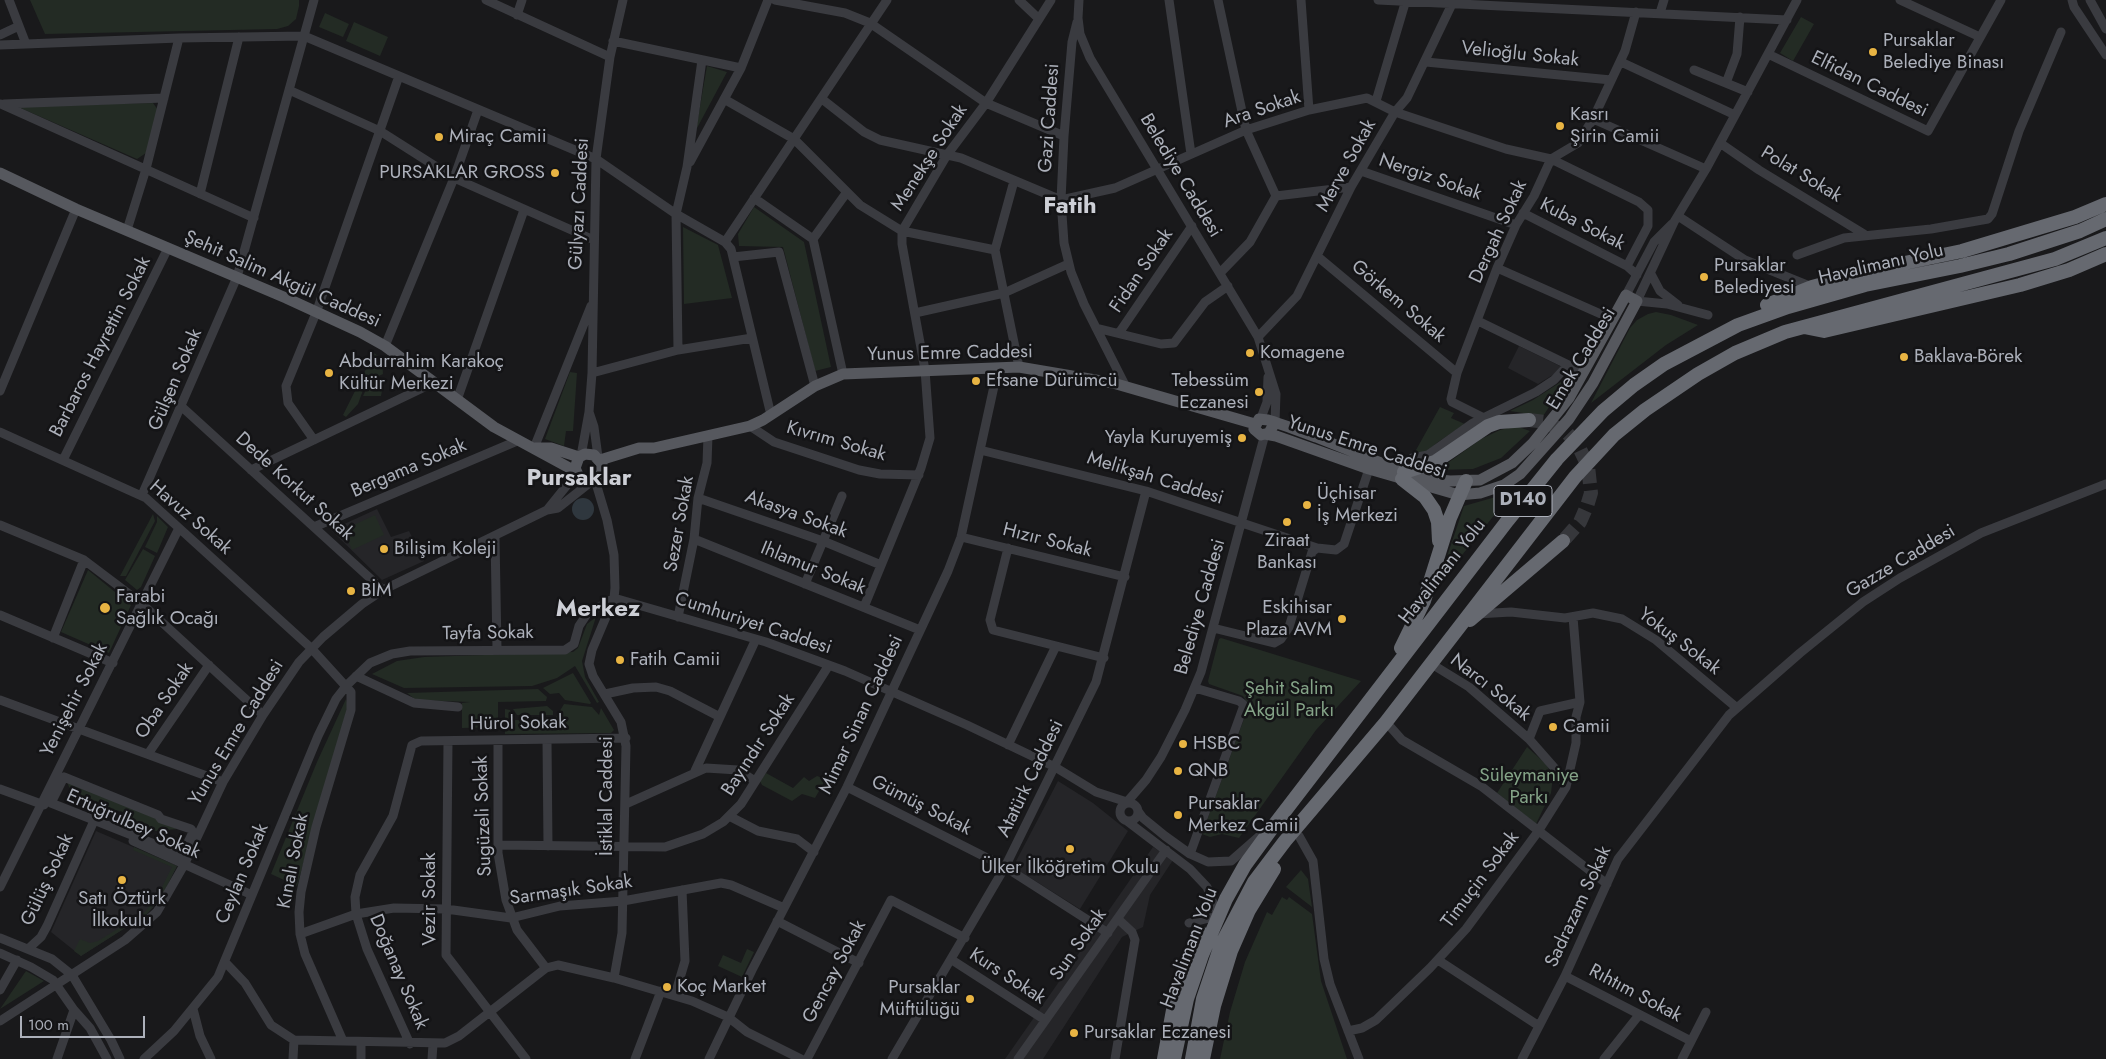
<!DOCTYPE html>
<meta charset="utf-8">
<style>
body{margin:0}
#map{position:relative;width:2106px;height:1059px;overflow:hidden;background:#19191b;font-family:Jost,sans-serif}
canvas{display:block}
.scale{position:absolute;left:20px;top:1016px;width:125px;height:22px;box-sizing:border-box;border:2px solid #acb0ba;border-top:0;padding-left:6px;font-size:15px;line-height:18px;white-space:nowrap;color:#acb0ba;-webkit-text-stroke:4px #141416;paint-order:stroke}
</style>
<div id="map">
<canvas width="2106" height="1059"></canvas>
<div class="scale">100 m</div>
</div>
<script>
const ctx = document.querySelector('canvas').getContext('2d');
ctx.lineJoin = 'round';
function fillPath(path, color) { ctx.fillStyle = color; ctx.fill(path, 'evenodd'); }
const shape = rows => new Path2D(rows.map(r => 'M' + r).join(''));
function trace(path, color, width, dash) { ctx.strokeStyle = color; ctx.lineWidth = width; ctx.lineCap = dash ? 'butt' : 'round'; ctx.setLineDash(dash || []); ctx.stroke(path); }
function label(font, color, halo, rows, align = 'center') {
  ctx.font = font + ' Jost,sans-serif'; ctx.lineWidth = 5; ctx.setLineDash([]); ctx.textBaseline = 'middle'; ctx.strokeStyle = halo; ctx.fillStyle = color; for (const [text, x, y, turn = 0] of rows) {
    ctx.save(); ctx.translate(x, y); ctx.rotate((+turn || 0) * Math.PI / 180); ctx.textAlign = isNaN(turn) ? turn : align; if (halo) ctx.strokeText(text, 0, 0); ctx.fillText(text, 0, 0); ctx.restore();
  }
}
fillPath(shape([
 [1519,346,1564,368,1538,384,1508,368],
 [377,509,391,537,409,531,424,561,382,580,331,530],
 [1058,781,1093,803,1128,831,1080,909,1013,867],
 [96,831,177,866,156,904,147,914,81,956,51,932],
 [1153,847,1173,860,1150,895,1143,927,1122,937,1043,1059,1005,1059]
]), '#252528');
fillPath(shape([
 [30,0,299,0,299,6,296,19,288,26,277,29,45,34],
 [325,13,349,24,343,37,319,27],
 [1801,17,1814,24,1793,61,1780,53],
 [354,22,388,37,380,56,346,41],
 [707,66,727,72,696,130],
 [153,103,158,110,146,153,137,159,16,106],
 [754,207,804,242,831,367,815,371,783,247,739,246,738,234],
 [683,227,718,245,732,298,684,304],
 [1656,312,1671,315,1698,325,1666,345,1591,403,1630,328,1637,320,1648,314],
 [374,353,382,359,383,374,366,382,358,404,346,417,343,415],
 [570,372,577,373,573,431,566,431,564,446,545,439],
 [1570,376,1543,416,1510,411,1533,400],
 [381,378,384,380,381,396,363,396,369,383],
 [1440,407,1454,413,1451,418,1465,424,1438,442,1420,457,1416,450],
 [1516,426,1530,431,1501,458,1473,469,1438,470,1481,439,1500,430],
 [1513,492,1437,586,1464,506],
 [153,514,155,521,126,576,120,576],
 [375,515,384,535,352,550,343,530],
 [157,516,168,527,157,553,145,547,157,522],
 [143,549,155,556,141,587,137,590,125,580],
 [88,570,131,605,109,653,61,632],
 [596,617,582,661,585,677,599,702,597,703,575,666,557,678,532,686,404,688,372,674,397,661,424,657,573,652,578,648,587,624],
 [1221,638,1361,681,1316,730,1239,838,1222,834,1210,837,1202,834,1249,705,1243,696,1209,684,1208,681,1219,639],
 [573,673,591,703,590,704,565,700,559,693,550,694,543,688],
 [538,689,547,697,546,701,498,702,498,727,462,728,462,703,470,702,416,700,407,693],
 [346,699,348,706,297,886,271,874,317,762],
 [564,704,592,707,599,715,601,708,614,730,611,733,505,734,505,709,510,710,515,720,555,719],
 [547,706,553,711,553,715,517,715,513,709],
 [1527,747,1546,764,1553,777,1551,793,1536,824,1497,793],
 [766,773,793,788,804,777,809,781,817,776,826,779,815,798,802,794,792,801,762,785,760,781],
 [66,779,157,815,177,829,156,831,145,829,121,811,102,809,94,801,72,795],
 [134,847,177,866,163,894,147,914,81,956,74,951,80,939,90,943,98,941,145,912,159,893,172,867,133,850],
 [1301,870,1308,879,1312,907,1286,887],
 [1282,897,1287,900,1289,897,1312,914,1321,981,1347,1059,1220,1059,1230,1012,1245,962,1267,912,1272,915],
 [747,949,754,952,742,977,718,966,723,955,741,963],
 [26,971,44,981,0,1009]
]), '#232b24');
fillPath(shape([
 '572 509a11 11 0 1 1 22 0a11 11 0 1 1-22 0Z'
]), '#2f373e');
trace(shape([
 [1529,420,1546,422,1567,433,1577,443,1588,466,1591,493,1587,506,1580,522,1563,541]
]), '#36373b', 14, [14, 7]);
trace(shape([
 [9,0,26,44],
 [486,0,610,57],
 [775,0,845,13,870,23,986,103,1064,136],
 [1019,0,1038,18],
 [1079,0,1078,18,1080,34,1090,58,1258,337,1276,394,1275,422],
 [1169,0,1191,154],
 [1218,0,1246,130,1276,196],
 [1301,0,1309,110],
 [1378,0,1787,20],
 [1900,0,1980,37],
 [2072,0,2074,7,2106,55],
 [2090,0,2106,29],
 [1660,13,1664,0],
 [517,15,522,0],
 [1077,22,1072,42,1064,136,1061,200,1064,243,1071,272,1084,304,1126,387],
 [0,35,19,26],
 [613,41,741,68],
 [0,45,179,38,304,36,596,159,676,214,725,242,731,249,771,415],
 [1768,54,1928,131,2001,0],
 [1426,62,1611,80],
 [1621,62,1735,115],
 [1694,70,1748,92],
 [1726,83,1737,54,1740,17],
 [289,90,380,131,454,178,594,240],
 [724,99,794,139,860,205,902,231,995,250],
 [822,99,864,132,880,140,961,158,1061,200,1115,188,1246,130,1309,110,1367,98,1395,112,1506,149,1551,159,1639,202,1648,210,1648,226,1627,266],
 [1376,101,1406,0],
 [1,104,254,218],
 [4,104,164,98],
 [1593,119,1706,169],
 [1720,143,1759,170,1864,234],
 [690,162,741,68,768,0],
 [1361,171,1516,225],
 [1014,181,995,250,1019,367],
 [200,194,239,37],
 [754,198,813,239,843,374],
 [1523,213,1627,266,1637,275],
 [1678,216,1745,260,1812,287],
 [127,230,146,169,179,38],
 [813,239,847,192],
 [725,242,887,0],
 [1797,255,1844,238,1931,229,1988,219,1992,214,2019,131,2061,32],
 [1317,256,1457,373],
 [733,257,779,252,815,386],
 [1497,268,1612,319],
 [1220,273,1250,242,1276,196,1351,187],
 [1651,274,1660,291,1678,305],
 [1626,295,1654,242,1672,224],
 [915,313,1004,293,1068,264],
 [1708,315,1667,304,1637,301,1674,222,1706,169,1797,0],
 [1478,321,1583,372],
 [1096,328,1161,344,1174,343,1205,302,1228,286],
 [1119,333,1192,226],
 [1258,337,1297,296,1351,187,1395,112,1407,98,1452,4],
 [385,346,454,178,478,110],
 [678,350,676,214,687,167,702,60],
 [592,373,678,350,752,338],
 [0,391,76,209],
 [457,400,524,210],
 [182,407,383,590],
 [589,412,594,427,598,457],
 [1261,418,1267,402,1268,377],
 [1484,418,1452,402,1451,399,1457,373,1497,268,1516,225,1534,196,1551,159,1578,143,1593,119,1625,51,1636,12],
 [750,426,774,442,859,470,880,474,919,475],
 [0,432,146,498,311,648,351,692,351,710,316,827,301,892,299,912,300,934,305,954,343,1041],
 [314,440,288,403,286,386,316,313,399,76],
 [534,448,591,306],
 [980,450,1146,491,1317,548],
 [581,456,589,412,592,373,596,159,610,57,623,0],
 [1412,458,1428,455,1473,423,1536,392,1554,380,1568,365],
 [63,460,168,248],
 [251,470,433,383],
 [595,480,607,520,614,555,615,588,614,598,592,650,589,664,593,676,621,722,626,746,622,933,614,978],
 [142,495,237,277,314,0],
 [698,498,823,541,881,565],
 [547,510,576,474],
 [0,525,84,560,141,603,263,715],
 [314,527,517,441],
 [495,537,497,649],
 [961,537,1125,577],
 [694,539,920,630],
 [1008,548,990,620,993,630,1104,658],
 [805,584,842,496],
 [864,607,921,468,930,438,925,370,902,244,902,231,947,155,986,103,1051,0],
 [1477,614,1511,612,1565,618,1593,613,1622,619,1656,640,1737,708],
 [0,615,113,663],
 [678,617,694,539,698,498,707,463,708,436],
 [1213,628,1274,643,1281,639,1289,627,1312,552,1317,548,1336,550,1344,544,1369,469],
 [53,638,84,560],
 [1430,663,1469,687,1529,739,1558,772,1566,787],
 [356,676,414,703,458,707],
 [605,694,633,688,656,687,670,691,720,717],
 [0,700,223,782],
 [1386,722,1402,740,1481,786,1607,884],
 [1529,739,1540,711,1580,702],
 [498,740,498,853,506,900,517,930,546,968],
 [547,740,548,846],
 [448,741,446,955,526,1059],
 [1008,745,1056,646],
 [148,754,209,665],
 [695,771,756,639],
 [64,777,158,815,161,819,191,829,193,832,182,855,51,803,64,777],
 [847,787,1005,867,1108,933],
 [0,789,44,805],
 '1120 812a9 9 0 1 1 18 0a9 9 0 1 1-18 0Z',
 [626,804,706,768,738,770,755,781],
 [1138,811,1143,818,1165,836,1190,854,1208,862,1231,861,1263,833],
 [729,816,758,831,797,839,814,852],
 [1127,821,1190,869,1207,887,1218,916,1189,923],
 [1299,836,1313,861,1324,959,1330,984,1359,1059],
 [133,841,252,895],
 [498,845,665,847,703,834,723,822,741,804,829,665],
 [1190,854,1243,708,1243,704,1239,701,1195,688],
 [0,887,179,528],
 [777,921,859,963],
 [300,934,356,914,394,908,446,909,511,918,560,906,623,901,721,883,731,885,784,908],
 [0,938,52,959,72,975,111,1040,120,1059],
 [28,949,41,937,47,926,93,823],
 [0,953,31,967,53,980,74,1010,90,1028,107,1059],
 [952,960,1045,1020],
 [1438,960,1539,1026],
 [225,962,245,983,271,1025,294,1040,445,1043,459,1036,546,968,558,965,614,978,692,1001,728,1017,747,1032,801,1059],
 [1565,976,1691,1041],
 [0,990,17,960],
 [675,995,685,961,682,890],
 [193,1009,200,1036,211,1059],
 [0,1021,125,940,157,912,184,865,223,782,263,715,299,662,323,637,362,604,383,590,547,510,558,508,592,481],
 [1348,1031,1362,1028,1376,1020,1430,968,1466,929,1537,833,1566,787,1576,743,1576,717,1580,702,1573,617],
 [361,1042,361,1059],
 [410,1044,367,949,356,914,355,897,360,875,393,816,412,745,421,741,626,738],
 [57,1059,74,1010],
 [144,1059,174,1031,218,977,318,736,336,699,347,685,370,663,392,654,410,651,565,650,574,644,579,626,587,614,614,598,766,642,845,671,967,725,1055,767,1096,792,1127,802,1146,780,1161,757,1185,710,1201,672,1265,434],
 [293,1059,294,1040],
 [432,1059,433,1044],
 [635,1059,661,991],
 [709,1059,752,970,847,787,948,571,961,537,998,368],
 [807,1059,891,900,965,938],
 [892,1059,1005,867,1096,682,1146,491],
 [1018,1059,1166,850],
 [1115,1059,1135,940,1132,932,1118,919],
 [1522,1059,1565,976,1618,859,1729,715,1800,653,1863,602,1900,578,1981,533,2106,484],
 [1604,1059,1639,1015],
 [1682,1059,1706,1012]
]), '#3a3b40', 9);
trace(shape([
 [0,173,76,209,286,298,360,332,385,346,494,427,575,471],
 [1265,434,1276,436,1369,469,1459,495,1480,493,1504,485,1520,474,1569,419,1593,383,1637,301,1626,295,1569,398,1533,443,1512,463,1480,480,1450,481,1431,479,1404,472,1316,437,1289,427,1268,420,1259,419,1254,429,1261,435,1269,433,1275,422],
 [535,448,551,448,579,457,585,454,594,455,602,464,602,472,598,478,589,481,579,477,575,468,579,457],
 [600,460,639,448,654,448,750,426,763,420,815,386,843,374,1019,367,1113,383,1255,424]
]), '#56585e', 11);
trace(shape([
 [1767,305,1812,287,1895,265,1962,251,2075,217,2106,204],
 [1804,327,1824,331,2020,285,2069,270,2106,254],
 [1404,472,1435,462,1488,426,1499,422,1529,420],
 [1402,479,1425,497,1434,510,1438,522,1439,541],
 [1470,620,1563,541],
 [1401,648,1424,601,1450,518,1466,481],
 [1164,1059,1173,1010,1193,952,1203,934],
 [1174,1059,1187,999,1202,955,1226,899,1245,865,1275,824,1508,520,1557,459,1603,411,1634,385,1664,364,1738,325,1788,307,1865,285,1960,266,2009,254,2080,231,2106,219],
 [1192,1059,1203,999,1221,945,1254,882,1285,841,1386,722,1575,477,1614,435,1645,410,1698,374,1735,353,1785,332,2055,259,2106,238],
 [1203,1059,1214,1006,1231,951,1249,910,1274,869]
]), '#666970', 14);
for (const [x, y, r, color] of [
 [1873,52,5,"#e8b443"],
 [1560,126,5,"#e8b443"],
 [439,137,5,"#e8b443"],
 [555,173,5,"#e8b443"],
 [1704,277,5,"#e8b443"],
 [1250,353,5,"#e8b443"],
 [1904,357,5,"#e8b443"],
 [329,373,5,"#e8b443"],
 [976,381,5,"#e8b443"],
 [1259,392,5,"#e8b443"],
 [1242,438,5,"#e8b443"],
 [1307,505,5,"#e8b443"],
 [1287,522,5,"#e8b443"],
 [384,549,5,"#e8b443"],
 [351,591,5,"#e8b443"],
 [105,608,6,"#e8b443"],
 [1342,619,5,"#e8b443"],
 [620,660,5,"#e8b443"],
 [1553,727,5,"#e8b443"],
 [1183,744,5,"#e8b443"],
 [1178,771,5,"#e8b443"],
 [1178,815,5,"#e8b443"],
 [1070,849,5,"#e8b443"],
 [122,880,5,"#e8b443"],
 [667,987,5,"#e8b443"],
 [970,999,5,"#e8b443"],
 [1074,1033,5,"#e8b443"]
]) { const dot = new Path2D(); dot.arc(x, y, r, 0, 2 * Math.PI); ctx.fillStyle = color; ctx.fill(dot); trace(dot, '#141416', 2); }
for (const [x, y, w] of [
 [1523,501,58]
]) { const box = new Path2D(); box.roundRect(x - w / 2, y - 15.5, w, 31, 4); ctx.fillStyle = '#141416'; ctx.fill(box); trace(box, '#acb0ba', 1); }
label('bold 18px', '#acb0ba', null, [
 ["D140",1523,501]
]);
label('19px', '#acb0ba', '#141416', [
 ["Pursaklar",1883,41],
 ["Belediye Binası",1883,63],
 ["Kasrı",1570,115],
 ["Şirin Camii",1570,137],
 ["Miraç Camii",449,137],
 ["PURSAKLAR GROSS",545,173,"right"],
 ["Pursaklar",1714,266],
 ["Belediyesi",1714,288],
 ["Komagene",1260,353],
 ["Baklava-Börek",1914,357],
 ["Abdurrahim Karakoç",339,362],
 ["Kültür Merkezi",339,384],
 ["Efsane Dürümcü",986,381],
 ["Tebessüm",1249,381,"right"],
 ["Eczanesi",1249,403,"right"],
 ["Yayla Kuruyemiş",1232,438,"right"],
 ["Üçhisar",1317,494],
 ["İş Merkezi",1317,516],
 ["Ziraat",1287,541,"center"],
 ["Bankası",1287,563,"center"],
 ["Bilişim Koleji",394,549],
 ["BİM",361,591],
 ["Farabi",116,597],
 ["Sağlık Ocağı",116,619],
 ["Eskihisar",1332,608,"right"],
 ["Plaza AVM",1332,630,"right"],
 ["Fatih Camii",630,660],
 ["Camii",1563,727],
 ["HSBC",1193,744],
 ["QNB",1188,771],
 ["Pursaklar",1188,804],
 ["Merkez Camii",1188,826],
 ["Ülker İlköğretim Okulu",1070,868,"center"],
 ["Satı Öztürk",122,899,"center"],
 ["İlkokulu",122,921,"center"],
 ["Koç Market",677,987],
 ["Pursaklar",960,988,"right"],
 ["Müftülüğü",960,1010,"right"],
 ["Pursaklar Eczanesi",1084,1033]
], 'left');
label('19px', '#acb0ba', '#141416', [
 ["Velioğlu Sokak",1520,55,6],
 ["Elfidan Caddesi",1869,85,26],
 ["Ara Sokak",1262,110,-19],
 ["Gazi Caddesi",1050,118,-86],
 ["Menekşe Sokak",930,158,-57],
 ["Merve Sokak",1347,166,-61],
 ["Polat Sokak",1801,175,31],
 ["Belediye Caddesi",1180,176,59],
 ["Nergiz Sokak",1430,178,19],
 ["Gülyazı Caddesi",580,204,-87],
 ["Kuba Sokak",1582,225,27],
 ["Dergah Sokak",1499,232,-65],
 ["Havalimanı Yolu",1881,265,-13],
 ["Fidan Sokak",1142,271,-56],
 ["Şehit Salim Akgül Caddesi",282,280,24],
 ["Görkem Sokak",1398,302,40],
 ["Barbaros Hayrettin Sokak",101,347,-63],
 ["Yunus Emre Caddesi",950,354,-1],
 ["Emek Caddesi",1582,359,-59],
 ["Gülşen Sokak",176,380,-67],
 ["Kıvrım Sokak",836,442,16],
 ["Yunus Emre Caddesi",1367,448,18],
 ["Bergama Sokak",409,469,-23],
 ["Melikşah Caddesi",1155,479,17],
 ["Dede Korkut Sokak",294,487,42],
 ["Akasya Sokak",796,515,20],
 ["Havuz Sokak",190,518,41],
 ["Sezer Sokak",680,524,-80],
 ["Hızır Sokak",1047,541,14],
 ["Gazze Caddesi",1901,562,-31],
 ["Ihlamur Sokak",813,569,22],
 ["Havalimanı Yolu",1443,572,-52],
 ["Belediye Caddesi",1201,607,-74],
 ["Cumhuriyet Caddesi",753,624,18],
 ["Tayfa Sokak",488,634,-1],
 ["Yokuş Sokak",1679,642,37],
 ["Narcı Sokak",1490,688,38],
 ["Yenişehir Sokak",75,700,-63],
 ["Oba Sokak",165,701,-56],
 ["Mimar Sinan Caddesi",862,715,-65],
 ["Hürol Sokak",518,724,-1],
 ["Yunus Emre Caddesi",237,733,-59],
 ["Bayındır Sokak",759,745,-57],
 ["Atatürk Caddesi",1031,779,-64],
 ["İstiklal Caddesi",607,796,-90],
 ["Gümüş Sokak",921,806,27],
 ["Sugüzeli Sokak",484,816,-92],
 ["Ertuğrulbey Sokak",133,825,24],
 ["Kınalı Sokak",294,861,-79],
 ["Ceylan Sokak",243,874,-67],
 ["Gülüş Sokak",48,880,-65],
 ["Timuçin Sokak",1481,880,-53],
 ["Sarmaşık Sokak",571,891,-8],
 ["Vezir Sokak",430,899,-90],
 ["Sadrazam Sokak",1579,907,-65],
 ["Sun Sokak",1079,945,-55],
 ["Havalimanı Yolu",1190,948,-69],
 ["Doğanay Sokak",398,972,67],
 ["Gencay Sokak",835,972,-62],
 ["Kurs Sokak",1007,977,33],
 ["Rıhtım Sokak",1635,994,28]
]);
label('19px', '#84a387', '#141416', [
 ["Şehit Salim",1289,689],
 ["Akgül Parkı",1289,711],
 ["Süleymaniye",1529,776],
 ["Parkı",1529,798]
]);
label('bold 24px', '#cdcfd6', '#141416', [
 ["Fatih",1070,207],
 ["Pursaklar",579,479],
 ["Merkez",598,610]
]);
</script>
